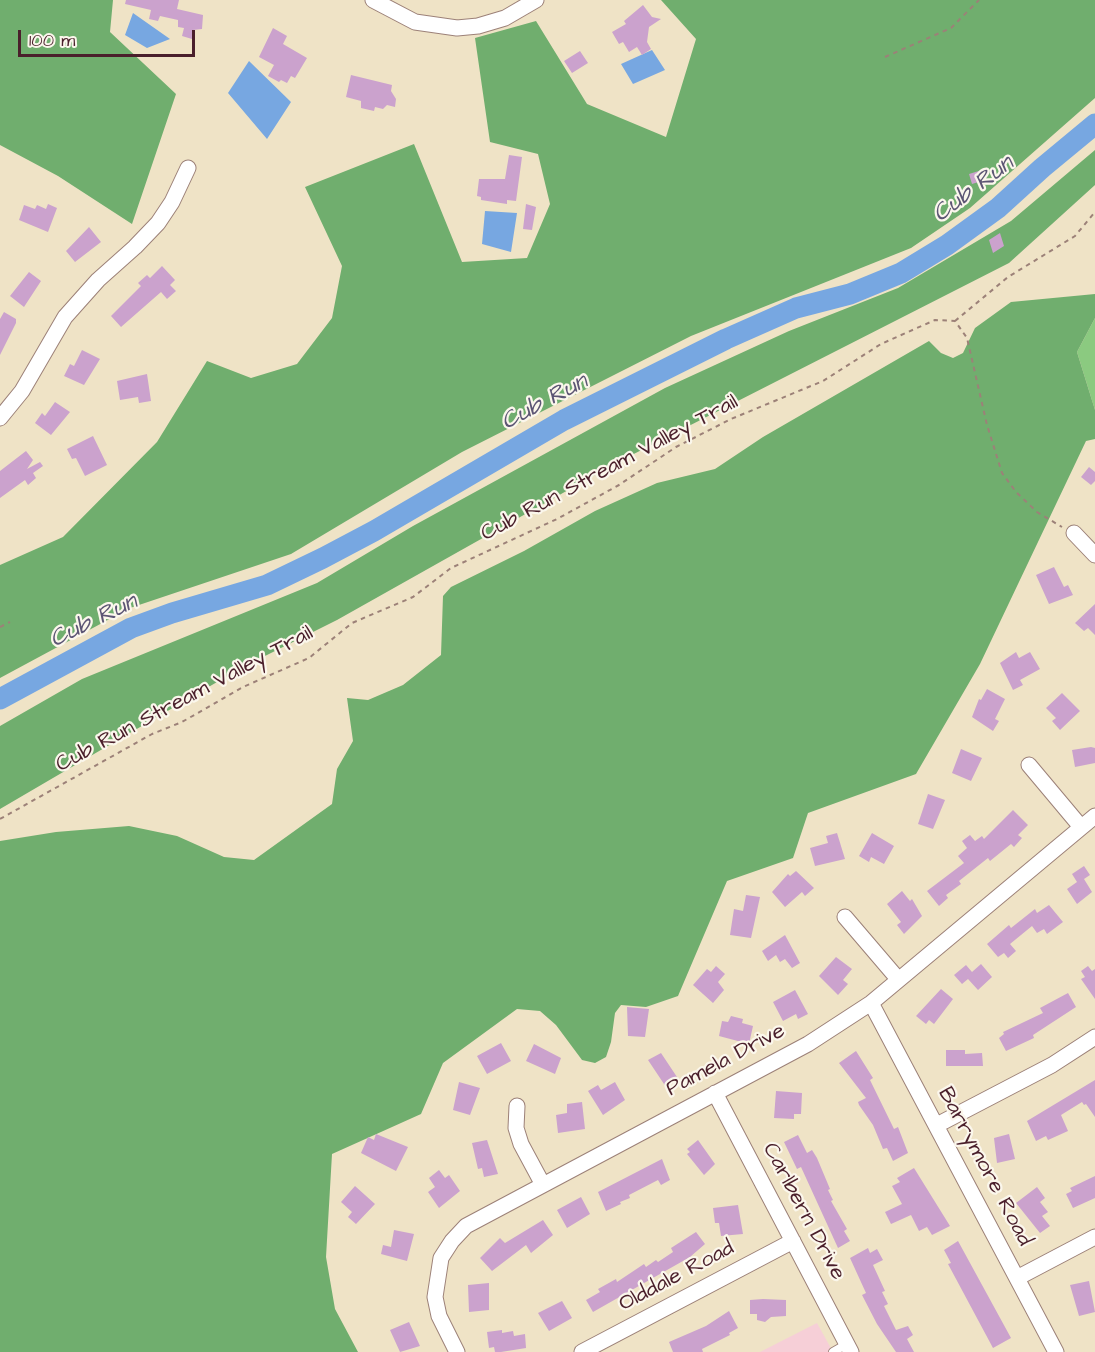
<!DOCTYPE html>
<style>
body{margin:0}
#map{position:relative;width:1095px;height:1352px;overflow:hidden;background:#efe3c6;font-family:"Architects Daughter",sans-serif}
canvas{display:block}
.scale{position:absolute;left:18px;top:30px;width:177px;height:27px;box-sizing:border-box;border:3px solid #4a1f2b;border-top:0;padding-left:8px;font-size:18px;line-height:21px;white-space:nowrap;color:#4a1f2b;-webkit-text-stroke:4px #fbf7ec;paint-order:stroke}
</style>
<div id="map">
<canvas width="1095" height="1352"></canvas>
<div class="scale">100 m</div>
</div>
<script>
const ctx = document.querySelector('canvas').getContext('2d');
ctx.lineJoin = 'round';
function fillPath(path, color) { ctx.fillStyle = color; ctx.fill(path, 'evenodd'); }
const shape = rows => new Path2D(rows.map(r => 'M' + r).join(''));
function trace(path, color, width, dash) { ctx.strokeStyle = color; ctx.lineWidth = width; ctx.lineCap = dash ? 'butt' : 'round'; ctx.setLineDash(dash || []); ctx.stroke(path); }
function label(font, color, halo, rows, align = 'center') {
  ctx.font = font + ' "Architects Daughter",sans-serif'; ctx.lineWidth = 4.5; ctx.setLineDash([]); ctx.textBaseline = 'middle'; ctx.strokeStyle = halo; ctx.fillStyle = color; for (const [text, x, y, turn = 0] of rows) {
    ctx.save(); ctx.translate(x, y); ctx.rotate((+turn || 0) * Math.PI / 180); ctx.textAlign = isNaN(turn) ? turn : align; if (halo) ctx.strokeText(text, 0, 0); ctx.fillText(text, 0, 0); ctx.restore();
  }
}
fillPath(shape([
 [817,1323,833,1352,760,1352]
]), '#f6cfd7');
fillPath(shape([
 [1095,318,1095,410,1077,352]
]), '#8bca80');
fillPath(shape([
 [0,0,113,0,110,32,176,94,132,224,58,176,0,145],
 [661,0,1095,0,1095,98,970,208,911,248,691,336,462,452,291,554,130,608,0,678,0,565,63,537,157,442,207,361,251,378,297,364,332,318,342,266,305,187,414,144,462,262,527,258,550,204,538,154,490,142,475,38,536,21,587,104,666,137,696,39],
 [1095,150,1095,185,1009,263,618,462,337,620,241,668,0,809,0,726,82,679,317,583,413,526,665,388,789,331,898,288,1011,221],
 [1095,294,1095,318,1077,352,1095,410,1095,439,1086,441,980,664,916,774,808,813,793,858,727,881,678,996,646,1007,621,1005,615,1013,611,1042,606,1057,595,1063,582,1060,556,1025,540,1011,517,1009,443,1063,421,1114,332,1154,326,1257,335,1309,358,1352,0,1352,0,841,56,832,129,826,177,836,224,857,254,860,332,804,337,769,353,741,347,698,368,700,403,685,441,655,443,596,451,587,524,551,595,511,657,483,715,469,763,437,929,341,941,353,953,358,963,353,975,328,1011,302]
]), '#70ae6e');
fillPath(shape([
 [133,13,170,39,147,48,125,35],
 [652,50,665,70,633,84,621,64],
 [249,61,291,102,267,139,228,93],
 [485,211,517,213,511,252,482,244]
]), '#77a7e1');
trace(shape([
 [0,699,131,628,172,613,267,585,323,558,374,531,564,420,726,339,796,308,850,294,901,273,947,245,998,208,1042,168,1095,124]
]), '#77a7e1', 21);
fillPath(shape([
 [126,0,179,0,177,9,203,15,202,29,193,30,192,39,182,36,184,28,178,27,178,20,160,16,158,21,149,19,151,10,125,4],
 [643,5,652,17,661,19,649,27,647,42,651,49,642,55,637,47,629,52,623,42,619,44,612,32,626,24,624,21],
 [273,28,287,36,283,44,307,58,295,78,291,76,287,83,281,80,279,82,268,76,274,65,259,57],
 [580,51,588,63,572,73,564,61],
 [351,75,392,85,391,91,396,99,395,107,387,105,383,109,375,107,374,111,361,108,361,101,346,97],
 [509,155,522,157,516,201,507,200,507,204,481,200,481,197,477,196,479,179,505,179],
 [982,170,985,180,972,184,969,174],
 [48,204,57,208,48,232,19,220,24,205,35,209,37,205,46,209],
 [526,204,536,207,532,230,523,229],
 [89,227,101,242,75,262,66,251],
 [1000,233,1004,246,993,253,989,240],
 [162,266,175,280,170,285,176,291,167,299,161,292,121,327,111,316,141,286,138,283,147,275,150,278],
 [29,272,41,281,24,307,10,296],
 [4,312,16,319,16,323,0,355,0,319],
 [82,350,100,359,84,385,64,376,70,364,74,366],
 [147,374,151,401,139,403,138,397,120,400,117,381],
 [55,402,70,412,51,435,35,423,42,413,45,416],
 [93,436,107,465,85,476,76,458,72,459,67,449],
 [26,451,33,460,27,469,40,462,43,466,33,473,36,478,28,485,25,480,0,498,0,471],
 [1089,467,1095,472,1095,481,1091,485,1081,477],
 [1054,567,1064,587,1068,585,1073,595,1049,604,1036,575],
 [1095,604,1095,635,1088,628,1084,631,1075,623],
 [1016,652,1019,658,1030,652,1040,669,1020,680,1023,685,1013,690,1000,663],
 [987,689,1005,699,995,719,999,721,993,731,972,717,979,699,981,700],
 [1062,693,1080,711,1060,730,1052,721,1056,718,1046,708],
 [1091,747,1095,748,1095,763,1075,767,1072,750],
 [961,749,982,758,971,781,952,773],
 [928,794,945,800,933,829,918,824],
 [1013,810,1028,825,1018,835,1022,838,1014,847,1011,844,990,861,988,858,959,881,961,884,946,895,948,898,939,906,927,891,964,863,958,856,967,848,962,841,970,835,975,841,982,836,984,839],
 [837,833,845,859,815,866,810,848,828,843,826,836],
 [872,833,894,846,884,864,871,857,869,862,859,856],
 [1084,866,1090,875,1084,879,1092,892,1077,904,1067,889,1077,882,1072,874],
 [796,871,814,888,805,896,802,892,785,907,772,892,788,874,790,876],
 [902,891,910,901,912,899,922,916,904,934,897,925,901,922,887,904],
 [746,895,760,897,751,938,730,935,734,909,743,911],
 [1049,905,1063,922,1047,934,1044,929,1037,933,1032,926,1010,944,1016,951,1008,958,1004,953,998,957,987,944,1009,925,1011,928,1035,909,1037,913],
 [785,935,800,963,792,968,785,959,780,962,776,955,768,961,762,951],
 [836,957,852,969,843,980,848,984,838,995,819,976],
 [981,964,992,977,978,990,968,979,962,984,954,975,966,965,972,972],
 [716,966,725,974,718,982,724,990,713,1003,693,985,707,969,711,972],
 [1088,966,1092,971,1095,969,1095,999,1081,979,1085,977,1081,971],
 [941,989,953,999,934,1024,929,1020,926,1024,916,1016],
 [795,990,808,1014,798,1019,796,1014,783,1021,773,1002],
 [1068,993,1076,1007,1033,1035,1034,1038,1006,1051,999,1038,1004,1034,1003,1032,1043,1013,1040,1008],
 [627,1007,649,1009,645,1037,628,1036],
 [731,1016,743,1019,742,1023,753,1026,749,1044,719,1036,722,1021,728,1022],
 [501,1043,511,1061,487,1074,477,1056],
 [534,1044,561,1058,555,1074,526,1061],
 [946,1050,965,1050,965,1054,982,1053,983,1066,946,1066],
 [856,1051,873,1078,870,1080,894,1129,898,1127,908,1153,893,1161,887,1148,883,1149,873,1125,859,1105,858,1102,866,1098,839,1063],
 [661,1053,679,1080,666,1087,648,1060],
 [1095,1080,1095,1117,1086,1104,1084,1105,1082,1102,1061,1115,1068,1131,1048,1140,1046,1136,1036,1141,1027,1121],
 [459,1082,480,1088,470,1115,453,1110],
 [615,1082,625,1100,603,1115,588,1091,598,1085,601,1090],
 [776,1091,802,1093,801,1114,794,1114,794,1119,774,1118],
 [582,1102,585,1129,558,1133,556,1115,567,1113,567,1104],
 [376,1134,408,1147,396,1171,361,1153,368,1137,374,1140],
 [1009,1134,1015,1159,997,1163,994,1138],
 [798,1135,807,1153,812,1150,817,1158,830,1189,828,1190,833,1200,831,1201,847,1229,844,1231,850,1241,838,1248,801,1167,797,1169,784,1142],
 [487,1140,498,1174,484,1177,482,1168,478,1169,472,1143],
 [698,1140,715,1164,704,1175,687,1154,690,1152,687,1149],
 [662,1159,670,1180,661,1185,658,1180,629,1195,630,1198,620,1202,621,1204,606,1211,598,1192],
 [914,1168,950,1226,932,1235,927,1227,919,1231,911,1215,891,1224,885,1212,902,1204,892,1186,900,1182,897,1178],
 [439,1170,445,1178,449,1175,460,1191,439,1208,428,1192,435,1187,429,1178],
 [1095,1176,1095,1198,1073,1208,1066,1194,1072,1191,1070,1188],
 [355,1186,375,1204,356,1224,348,1217,352,1212,341,1202],
 [1037,1187,1045,1198,1040,1202,1048,1212,1042,1216,1050,1226,1040,1233,1016,1203],
 [581,1197,590,1214,567,1228,557,1210],
 [738,1205,743,1234,721,1236,719,1223,715,1223,713,1208],
 [543,1220,553,1235,531,1253,526,1245,492,1271,480,1258,500,1238,505,1243],
 [394,1230,414,1234,407,1261,381,1254,383,1245,391,1247],
 [696,1232,705,1244,690,1257,593,1312,586,1300,600,1292,598,1289,616,1279,617,1282,644,1264,646,1267,656,1260,658,1262,673,1252,671,1248],
 [958,1241,1011,1338,993,1348,948,1264,951,1263,944,1250],
 [868,1248,870,1253,877,1249,883,1260,873,1265,885,1291,882,1292,888,1304,884,1306,896,1330,908,1326,913,1335,907,1339,914,1352,896,1352,877,1324,862,1295,866,1293,850,1258],
 [1089,1281,1095,1312,1079,1316,1070,1285],
 [489,1283,489,1310,469,1312,468,1285],
 [763,1299,786,1300,786,1316,771,1317,765,1322,757,1320,757,1314,750,1314,750,1300],
 [562,1301,572,1318,549,1331,538,1313],
 [729,1311,738,1328,729,1333,730,1335,702,1349,703,1352,673,1352,669,1342,706,1326],
 [409,1322,420,1346,400,1352,390,1330],
 [502,1330,502,1333,513,1331,514,1336,525,1334,526,1348,501,1352,495,1352,494,1347,489,1348,487,1332]
]), '#cba2cd');
const lane = shape([
 [833,1352,847,1344]
]);
const street = shape([
 [373,0,415,22,457,28,478,26,505,18,536,0],
 [0,418,22,391,65,317,98,280,135,247,158,223,172,202,188,168],
 [1074,533,1095,555],
 [1029,765,1081,827],
 [845,917,898,979],
 [871,1003,1056,1352],
 [715,1093,851,1352],
 [517,1106,516,1128,521,1144,542,1183],
 [937,1125,1052,1065,1095,1037],
 [1017,1278,1095,1237],
 [457,1352,439,1316,435,1297,441,1258,452,1241,466,1226,808,1044,871,1003,1095,816],
 [582,1352,793,1241]
]);
trace(lane, '#9c8178', 10);
trace(street, '#9c8178', 17);
trace(shape([
 [885,57,951,28,979,0],
 [955,321,1008,277,1075,236,1095,212],
 [0,627,10,622],
 [0,819,152,734,182,722,243,687,309,658,352,623,413,597,451,568,557,519,619,485,676,447,731,419,823,381,881,344,935,320,955,321,967,338,987,425,1002,473,1016,492,1037,512,1062,527]
]), '#9c8178', 2, [4.5, 4.5]);
trace(lane, '#fff', 8);
trace(street, '#fff', 15);
label('22px', '#4a1f2b', '#fbf7ec', [
 ["Cub Run Stream Valley Trail",610,469,-28],
 ["Cub Run Stream Valley Trail",185,700,-28],
 ["Pamela Drive",726,1061,-28],
 ["Barrymore Road",984,1167,62],
 ["Carlbern Drive",803,1212,62],
 ["Olddale Road",677,1277,-28]
]);
label('italic 24px', '#5c5574', '#fbf7ec', [
 ["Cub Run",974,190,-37],
 ["Cub Run",545,403,-28],
 ["Cub Run",94,622,-26]
]);
</script>
